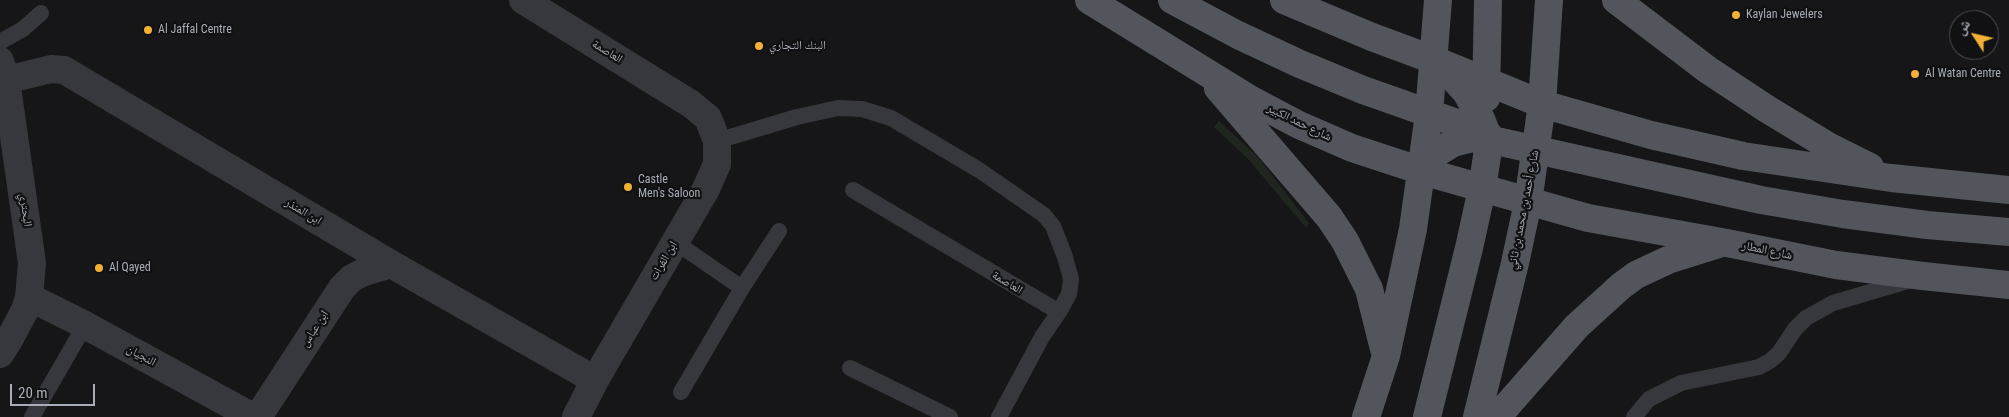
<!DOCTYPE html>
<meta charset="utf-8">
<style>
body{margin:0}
#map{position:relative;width:2009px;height:417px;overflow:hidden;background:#161618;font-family:"Roboto Condensed","Noto Naskh Arabic",sans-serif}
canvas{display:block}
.north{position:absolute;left:1949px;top:10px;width:50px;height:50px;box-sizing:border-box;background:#111113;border:1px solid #4d4f55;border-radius:50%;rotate:305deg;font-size:14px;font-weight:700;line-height:20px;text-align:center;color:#a8adb8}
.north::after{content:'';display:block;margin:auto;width:18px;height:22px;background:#f2b134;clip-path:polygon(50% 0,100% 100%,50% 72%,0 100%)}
.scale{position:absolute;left:10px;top:384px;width:85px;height:22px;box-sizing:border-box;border:2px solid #a8adb8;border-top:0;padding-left:6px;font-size:15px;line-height:18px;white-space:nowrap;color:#a8adb8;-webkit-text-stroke:4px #111113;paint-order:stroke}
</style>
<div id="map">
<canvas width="2009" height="417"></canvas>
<div class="north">ش</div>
<div class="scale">20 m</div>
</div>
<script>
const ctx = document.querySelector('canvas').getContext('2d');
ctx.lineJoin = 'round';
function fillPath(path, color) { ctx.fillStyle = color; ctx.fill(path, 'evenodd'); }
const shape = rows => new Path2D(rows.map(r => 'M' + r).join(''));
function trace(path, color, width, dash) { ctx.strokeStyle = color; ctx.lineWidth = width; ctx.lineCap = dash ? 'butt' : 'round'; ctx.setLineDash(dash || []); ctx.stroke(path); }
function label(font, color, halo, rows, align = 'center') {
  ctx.font = font + ' "Roboto Condensed","Noto Naskh Arabic",sans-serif'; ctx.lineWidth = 4.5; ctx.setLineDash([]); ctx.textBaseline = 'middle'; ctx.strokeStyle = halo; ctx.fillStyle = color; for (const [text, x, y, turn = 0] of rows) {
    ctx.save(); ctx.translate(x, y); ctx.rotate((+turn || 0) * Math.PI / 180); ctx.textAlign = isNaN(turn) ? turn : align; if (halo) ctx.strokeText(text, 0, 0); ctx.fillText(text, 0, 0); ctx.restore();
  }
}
fillPath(shape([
 [1219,121,1257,156,1309,223,1306,228,1249,160,1214,127]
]), '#1e261f');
trace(shape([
 [0,42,23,29,41,13],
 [717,141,797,117,838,108,862,109,891,118,979,170,1044,215,1053,226,1065,257,1071,279,1069,294,1059,312],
 [853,190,1059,312,1042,337,999,417],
 [675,242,742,288],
 [850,368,950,417],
 [681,392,742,288,779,231],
 [32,417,85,325],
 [1634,417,1649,399,1681,383,1759,367,1770,361,1779,353,1795,329,1806,318,1833,303,1911,280]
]), '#37383d', 16);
trace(shape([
 [523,0,691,104,708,118,717,141,717,164,706,189,595,380,576,417],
 [0,61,6,80,32,263,29,297,25,310,9,340,0,354],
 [6,80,51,69,64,70,391,264,595,380],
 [29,297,85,325,253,417],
 [258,417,342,288,352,278,364,272,391,264]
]), '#37383d', 28);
trace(shape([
 [1089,0,1248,98,1299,125,1352,148,1422,171,1588,218,1727,243,1836,265,1923,276,2009,285],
 [1172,0,1238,35,1300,64,1363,90,1488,134],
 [1284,0,1372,37,1434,60,1542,104,1651,135,1743,156,1891,178,2009,190],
 [1616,0,1708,70,1767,109,1828,146,1870,167],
 [1218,88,1329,217,1345,241,1369,289,1384,349],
 [1486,98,1488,0],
 [1422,171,1435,154,1453,143,1473,138,1492,140,1761,200,1843,214,1927,225,2009,232],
 [1366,417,1386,356,1413,229,1429,114,1438,0],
 [1427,417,1469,248,1482,189,1487,156,1487,134,1481,119,1466,92,1443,67],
 [1477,417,1515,263,1528,202,1542,104,1549,0],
 [1497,417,1577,326,1621,286,1636,275,1668,260,1719,244]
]), '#53555c', 28);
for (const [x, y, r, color] of [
 [1736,15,5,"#f2b134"],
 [148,30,5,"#f2b134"],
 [759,46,5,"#f2b134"],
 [1915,74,5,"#f2b134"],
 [628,187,5,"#f2b134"],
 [99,268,5,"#f2b134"]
]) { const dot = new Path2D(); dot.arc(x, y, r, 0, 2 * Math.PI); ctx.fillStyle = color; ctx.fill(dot); trace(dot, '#111113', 2); }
label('12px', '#a8adb8', '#111113', [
 ["Kaylan Jewelers",1746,15],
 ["Al Jaffal Centre",158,30],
 ["البنك التجاري",769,46],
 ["Al Watan Centre",1925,74],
 ["Castle",638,180],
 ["Men's Saloon",638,194],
 ["Al Qayed",109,268]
], 'left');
label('12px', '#a8adb8', '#111113', [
 ["العاصمة",607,52,32],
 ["شارع حمد الكبير",1299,123,26],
 ["البحتري",25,210,82],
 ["شارع أحمد بن محمد بن ثاني",1524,210,-79],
 ["ابن المنذر",303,212,31],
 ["شارع المطار",1767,251,12],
 ["ابن الفرات",664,261,-60],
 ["العاصمة",1007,283,31],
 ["ابن عباس",315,329,-57],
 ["النجيان",141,356,29]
]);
</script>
